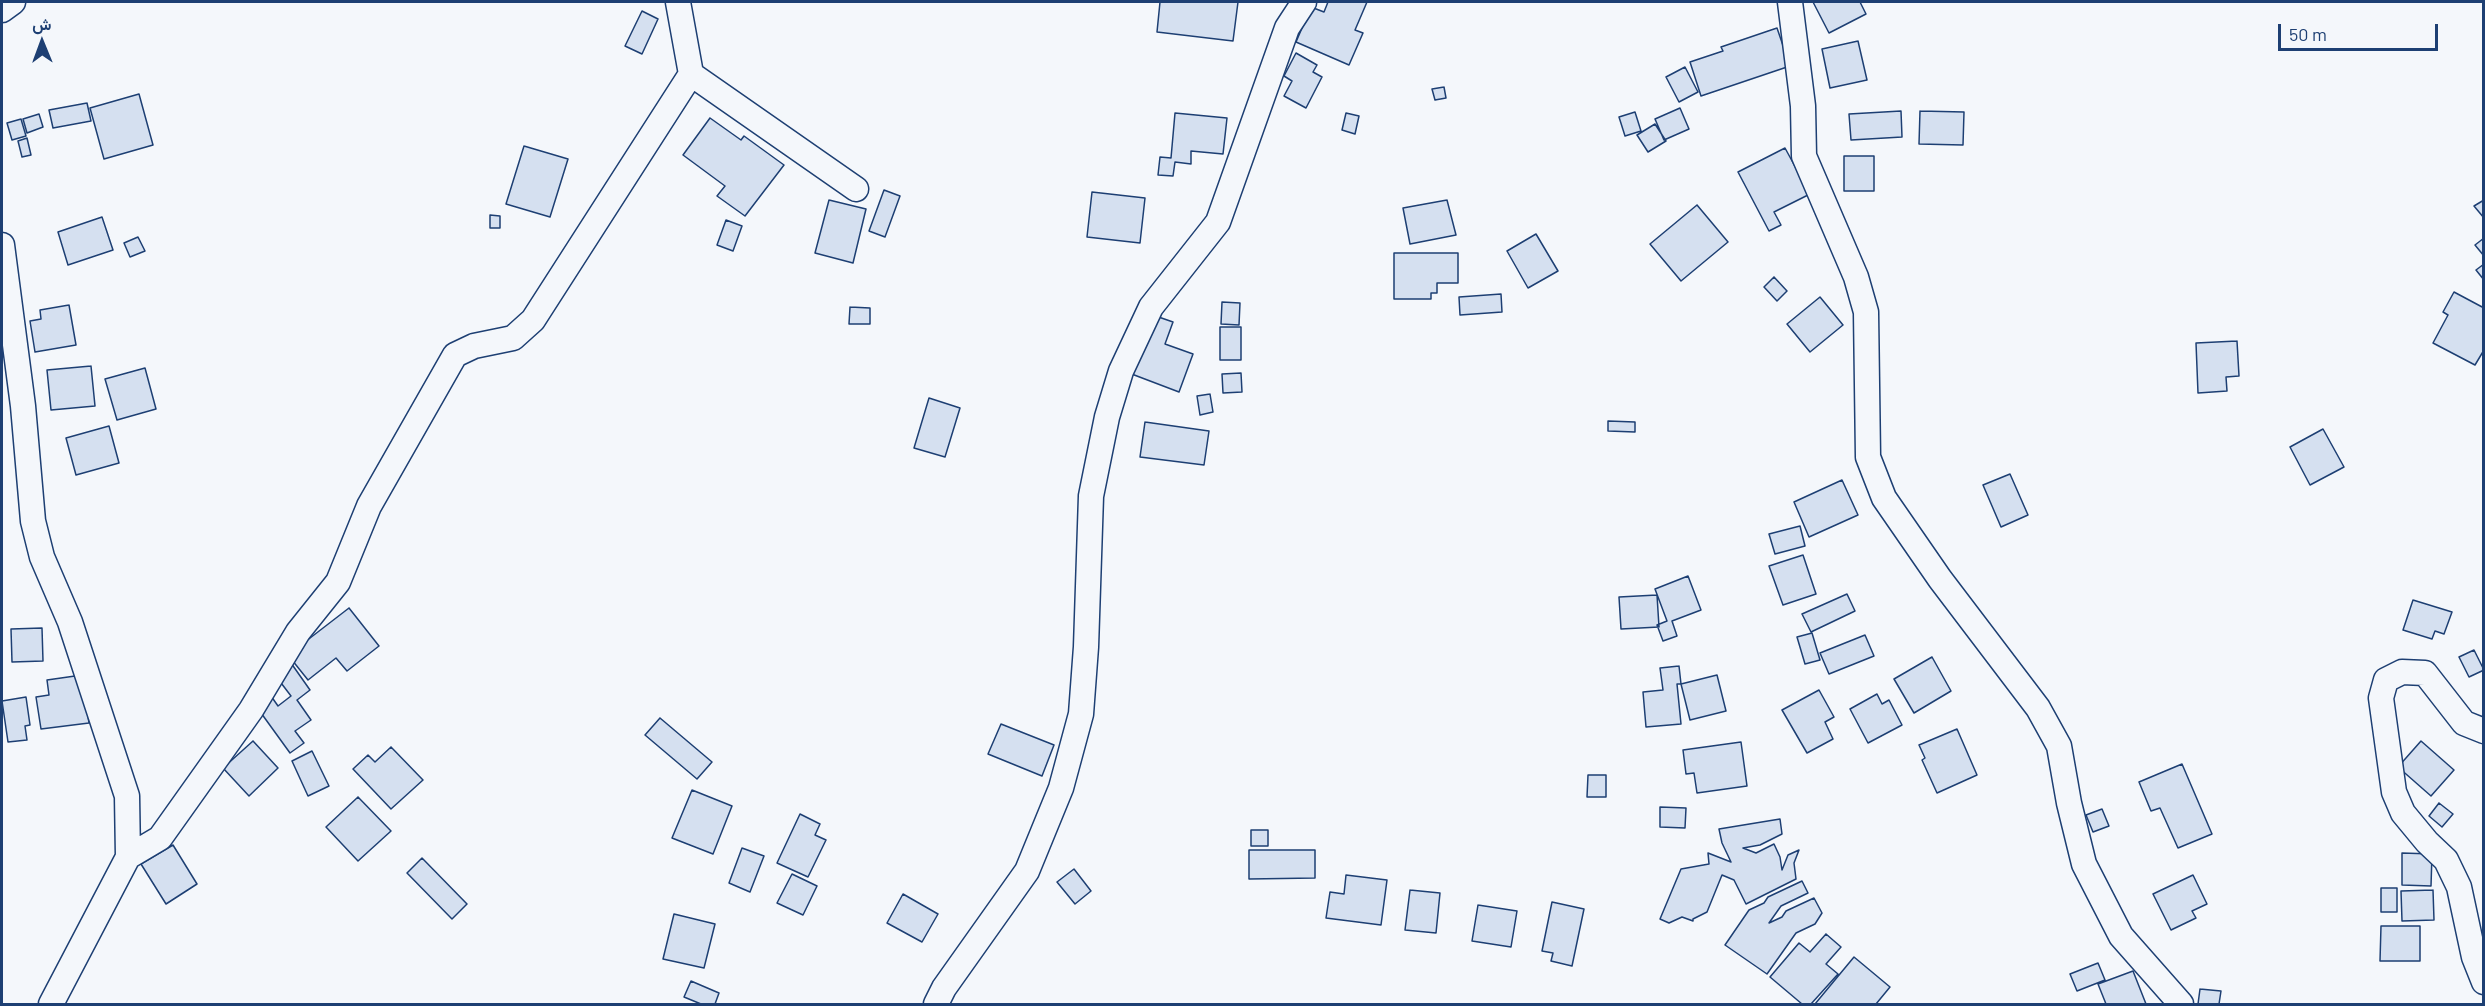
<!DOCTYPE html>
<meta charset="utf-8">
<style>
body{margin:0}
#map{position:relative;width:2485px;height:1006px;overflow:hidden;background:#f4f7fb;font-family:Barlow,Vazirmatn,sans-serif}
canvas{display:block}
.frame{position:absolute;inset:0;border:3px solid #1d3f73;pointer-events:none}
.north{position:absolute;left:12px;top:12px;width:60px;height:60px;-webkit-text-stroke:4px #f4f7fb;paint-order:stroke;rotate:359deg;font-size:16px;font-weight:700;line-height:24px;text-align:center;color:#1d3f73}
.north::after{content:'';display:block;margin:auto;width:21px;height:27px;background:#1d3f73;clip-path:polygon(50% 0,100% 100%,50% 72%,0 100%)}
.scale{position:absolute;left:2278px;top:24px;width:160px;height:27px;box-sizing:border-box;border:3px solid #1d3f73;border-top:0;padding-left:8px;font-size:18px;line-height:21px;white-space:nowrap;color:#1d3f73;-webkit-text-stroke:4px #f4f7fb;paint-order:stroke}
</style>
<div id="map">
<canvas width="2485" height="1006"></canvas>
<div class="frame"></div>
<div class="north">ش</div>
<div class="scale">50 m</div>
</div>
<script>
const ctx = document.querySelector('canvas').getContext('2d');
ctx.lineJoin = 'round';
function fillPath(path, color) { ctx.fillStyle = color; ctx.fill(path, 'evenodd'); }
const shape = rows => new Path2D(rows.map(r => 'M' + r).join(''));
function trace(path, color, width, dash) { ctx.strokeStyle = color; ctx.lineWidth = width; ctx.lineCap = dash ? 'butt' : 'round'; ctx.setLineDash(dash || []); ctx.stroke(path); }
const building = shape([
 [1160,2,1238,2,1233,41,1157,32,1160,2],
 [1328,2,1367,2,1355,30,1363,33,1349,65,1296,42,1311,7,1324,12,1328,2],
 [1813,2,1860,2,1866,14,1829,33,1813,2],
 [642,11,658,19,642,54,625,46,642,11],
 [1777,28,1790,66,1701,96,1690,62,1723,51,1721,47,1777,28],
 [1858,41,1867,80,1830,88,1822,49,1858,41],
 [1296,53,1317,65,1313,72,1322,77,1306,108,1284,96,1292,81,1284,76,1296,53],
 [1685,67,1698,92,1679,102,1666,77,1685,67],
 [1444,87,1446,98,1435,100,1432,89,1444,87],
 [139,94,153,145,104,159,90,108,139,94],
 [87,103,91,121,53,128,49,110,87,103],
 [1680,108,1689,129,1664,140,1655,119,1680,108],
 [1901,111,1902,137,1851,140,1849,114,1901,111],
 [1920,111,1964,112,1963,145,1919,144,1920,111],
 [1635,112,1641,131,1625,136,1619,117,1635,112],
 [1175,113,1227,118,1223,154,1191,151,1191,164,1175,162,1173,176,1158,175,1160,157,1171,158,1175,113],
 [1346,113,1359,116,1355,134,1342,130,1346,113],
 [39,114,43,127,27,133,23,119,39,114],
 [710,118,741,140,744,136,784,165,745,216,717,196,725,186,683,155,710,118],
 [21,119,26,136,12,140,7,123,21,119],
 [1655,124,1666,141,1648,152,1637,135,1655,124],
 [27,138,31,155,22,157,18,141,27,138],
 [524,146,568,159,550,217,506,204,524,146],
 [1785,148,1810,194,1774,212,1781,225,1769,231,1738,172,1785,148],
 [1844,156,1874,156,1874,191,1844,191,1844,156],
 [884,190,900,196,885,237,869,231,884,190],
 [1092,192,1145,198,1140,243,1087,237,1092,192],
 [829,200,866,209,853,263,815,253,829,200],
 [1447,200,1456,235,1410,244,1403,208,1447,200],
 [2484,200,2484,218,2474,206,2484,200],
 [1697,205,1728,242,1681,281,1650,244,1697,205],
 [490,215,500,216,500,228,490,228,490,215],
 [102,217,113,250,68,265,58,232,102,217],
 [726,220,742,226,733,251,717,245,726,220],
 [1536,234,1558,271,1528,288,1507,251,1536,234],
 [138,237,145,251,130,257,124,243,138,237],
 [2484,238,2484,256,2475,245,2484,238],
 [1394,253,1458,253,1458,283,1437,283,1437,293,1431,293,1431,299,1394,299,1394,253],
 [2484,264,2484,280,2476,270,2484,264],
 [1774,277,1787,291,1777,301,1764,287,1774,277],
 [2454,292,2484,308,2484,350,2475,365,2433,343,2448,315,2443,312,2454,292],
 [1501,294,1502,312,1460,315,1459,297,1501,294],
 [1820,297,1843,325,1810,352,1787,324,1820,297],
 [1222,302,1240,303,1239,325,1221,324,1222,302],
 [69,305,76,345,35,352,30,321,41,319,40,310,69,305],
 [850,307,870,308,870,324,849,324,850,307],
 [1150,314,1173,322,1165,344,1193,354,1179,392,1129,373,1150,314],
 [1220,327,1241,327,1241,360,1220,360,1220,327],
 [2237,341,2239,376,2226,377,2227,391,2198,393,2196,343,2237,341],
 [91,366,95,406,51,410,47,370,91,366],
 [145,368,156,409,117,420,105,379,145,368],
 [1241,373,1242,392,1223,393,1222,374,1241,373],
 [1210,394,1213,412,1200,415,1197,396,1210,394],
 [929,398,960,408,945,457,914,448,929,398],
 [1608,421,1635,422,1635,432,1608,431,1608,421],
 [1145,422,1209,431,1204,465,1140,457,1145,422],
 [109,426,119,463,76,475,66,438,109,426],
 [2323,429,2344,467,2310,485,2290,447,2323,429],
 [2010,474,2028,515,2001,527,1983,485,2010,474],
 [1842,480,1858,515,1809,537,1794,502,1842,480],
 [1800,526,1805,546,1775,554,1769,534,1800,526],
 [1803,555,1816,594,1783,605,1769,566,1803,555],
 [1688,576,1701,610,1672,621,1677,636,1663,641,1657,625,1667,621,1655,589,1688,576],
 [1847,594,1855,611,1811,632,1802,614,1847,594],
 [1657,595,1659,627,1621,629,1619,597,1657,595],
 [2413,600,2452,612,2444,634,2435,631,2432,639,2403,630,2413,600],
 [349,608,379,646,347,671,336,658,308,680,288,655,349,608],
 [42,628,43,661,12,662,11,629,42,628],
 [1812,633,1820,660,1805,664,1797,637,1812,633],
 [1865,635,1874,656,1829,674,1820,653,1865,635],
 [2474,650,2484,670,2469,677,2459,657,2474,650],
 [1932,657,1951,691,1914,713,1894,679,1932,657],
 [291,663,310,690,297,700,311,720,295,731,304,743,290,753,256,706,271,696,278,706,291,696,275,675,291,663],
 [1679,666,1681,684,1677,684,1681,724,1646,727,1643,692,1663,690,1660,668,1679,666],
 [82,675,89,723,41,729,36,697,49,695,47,680,82,675],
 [1717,675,1726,711,1690,720,1681,684,1717,675],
 [1819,690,1834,717,1825,722,1833,739,1807,753,1782,710,1819,690],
 [1877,694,1882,704,1889,700,1902,725,1868,743,1850,709,1877,694],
 [26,697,30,725,25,726,27,740,8,742,2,701,26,697],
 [660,718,712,762,697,779,645,735,660,718],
 [1001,724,1054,745,1042,776,988,754,1001,724],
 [1957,729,1977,775,1937,793,1922,760,1925,758,1919,745,1957,729],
 [253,741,278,768,249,796,223,768,253,741],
 [2421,741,2454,770,2431,796,2398,767,2421,741],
 [1741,742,1747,786,1697,793,1694,773,1686,774,1683,750,1741,742],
 [391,747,423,780,391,809,353,769,368,755,375,762,391,747],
 [312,751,329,786,308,796,292,761,312,751],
 [2182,764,2212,834,2178,848,2160,808,2151,811,2139,782,2182,764],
 [1588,775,1606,775,1606,797,1587,797,1588,775],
 [692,790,732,806,713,854,672,838,692,790],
 [358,797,391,831,358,861,326,827,358,797],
 [2439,803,2453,814,2442,827,2429,816,2439,803],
 [1660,807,1686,808,1685,828,1660,827,1660,807],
 [2102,809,2109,826,2093,832,2086,815,2102,809],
 [800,814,820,824,815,835,826,840,808,877,777,863,800,814],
 [1780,819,1782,834,1760,845,1743,848,1756,853,1774,844,1780,857,1782,870,1788,855,1799,850,1794,863,1796,879,1746,904,1734,880,1722,875,1707,912,1693,919,1693,921,1682,917,1669,923,1660,919,1681,869,1709,864,1708,853,1731,862,1722,843,1719,829,1780,819],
 [1251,830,1268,830,1268,846,1251,846,1251,830],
 [173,845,197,884,166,904,141,864,173,845],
 [742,848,764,856,750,892,729,883,742,848],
 [1249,850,1315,850,1315,878,1249,879,1249,850],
 [2402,853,2432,854,2431,886,2402,885,2402,853],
 [422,858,467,904,452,919,407,873,422,858],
 [1074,869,1091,891,1075,904,1057,882,1074,869],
 [792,874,817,886,803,915,777,903,792,874],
 [1346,875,1387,880,1381,925,1326,918,1330,892,1344,894,1346,875],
 [2193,875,2207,904,2192,911,2196,918,2171,930,2153,894,2193,875],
 [1802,881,1808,893,1781,906,1769,923,1782,917,1786,911,1814,898,1822,913,1815,924,1796,933,1767,974,1725,945,1749,910,1764,903,1768,897,1802,881],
 [2381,888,2397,888,2397,912,2381,912,2381,888],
 [1410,890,1440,893,1436,933,1405,930,1410,890],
 [2433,890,2434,920,2402,921,2401,891,2433,890],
 [903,894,938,914,922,942,887,923,903,894],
 [1552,902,1584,909,1572,966,1551,961,1553,953,1542,951,1552,902],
 [1478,905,1517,911,1511,947,1472,941,1478,905],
 [674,914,715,924,704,968,663,959,674,914],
 [2381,926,2420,926,2420,961,2380,961,2381,926],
 [1826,934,1841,947,1826,964,1838,974,1811,1004,1802,1004,1770,977,1799,943,1810,952,1826,934],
 [1854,957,1890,987,1876,1004,1815,1004,1854,957],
 [2098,963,2105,980,2077,991,2070,974,2098,963],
 [2133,971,2146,1004,2106,1004,2098,984,2133,971],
 [691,981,719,993,715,1004,701,1004,684,997,691,981],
 [2200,989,2221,991,2219,1004,2198,1004,2200,989]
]);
fillPath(building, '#d5e0f0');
trace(building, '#1d3f73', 1.5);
const minor = shape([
 [678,2,691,74,856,189],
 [1790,2,1803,106,1804,156,1856,277,1866,312,1868,457,1884,498,1940,579,2038,708,2059,746,2069,803,2084,864,2121,936,2181,1004],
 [2,10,13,2],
 [2,245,23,406,33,521,42,557,70,622,127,796,128,857,51,1004],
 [2484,731,2464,723,2425,673,2402,672,2386,680,2381,698,2394,792,2403,813,2427,842,2446,860,2459,887,2474,957,2484,982],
 [128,857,160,838,251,710,298,632,338,582,369,506,455,355,474,346,513,338,533,320,691,74],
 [936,1004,944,988,1027,871,1061,788,1081,714,1086,647,1091,496,1107,417,1121,371,1151,307,1218,222,1287,28,1304,2]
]);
trace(minor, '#1d3f73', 27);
trace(minor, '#f4f7fb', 24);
</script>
